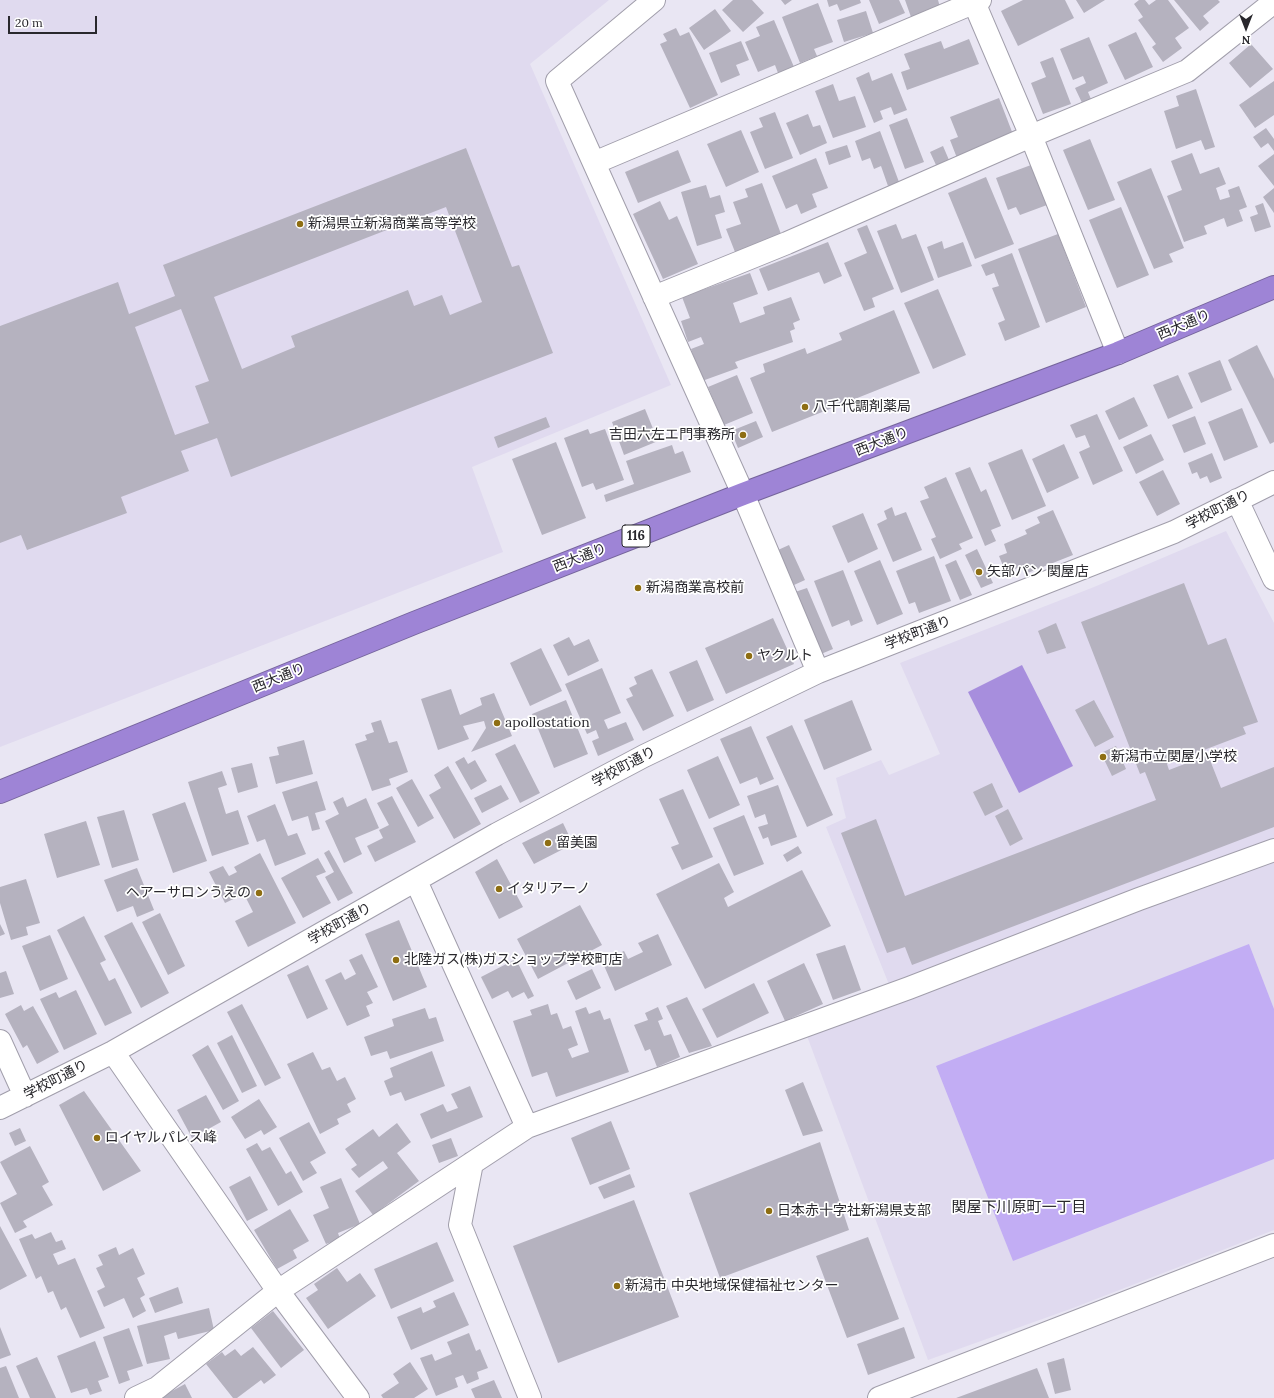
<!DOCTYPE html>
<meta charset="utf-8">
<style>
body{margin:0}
#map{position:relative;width:1274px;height:1398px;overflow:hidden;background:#e9e6f3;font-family:Lora,serif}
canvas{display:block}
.north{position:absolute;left:1226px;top:8px;width:40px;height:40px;-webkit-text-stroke:3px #fff;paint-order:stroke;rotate:180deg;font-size:11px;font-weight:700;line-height:16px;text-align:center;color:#29282d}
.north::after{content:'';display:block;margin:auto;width:14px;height:18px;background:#29282d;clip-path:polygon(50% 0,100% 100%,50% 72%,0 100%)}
.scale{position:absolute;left:8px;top:16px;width:89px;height:18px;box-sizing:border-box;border:2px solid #29282d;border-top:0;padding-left:5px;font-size:12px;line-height:14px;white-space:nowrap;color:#29282d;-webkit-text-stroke:3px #fff;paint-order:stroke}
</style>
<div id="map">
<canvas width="1274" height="1398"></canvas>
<div class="north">N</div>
<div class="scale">20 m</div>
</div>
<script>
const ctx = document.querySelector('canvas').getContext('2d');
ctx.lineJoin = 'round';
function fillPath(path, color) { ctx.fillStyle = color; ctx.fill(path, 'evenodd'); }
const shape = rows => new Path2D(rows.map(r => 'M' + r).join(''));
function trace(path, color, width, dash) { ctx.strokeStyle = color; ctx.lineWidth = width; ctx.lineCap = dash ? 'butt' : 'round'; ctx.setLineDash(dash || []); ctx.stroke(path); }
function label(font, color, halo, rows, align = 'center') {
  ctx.font = font + ' Lora,"Noto Sans JP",serif'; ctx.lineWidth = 3.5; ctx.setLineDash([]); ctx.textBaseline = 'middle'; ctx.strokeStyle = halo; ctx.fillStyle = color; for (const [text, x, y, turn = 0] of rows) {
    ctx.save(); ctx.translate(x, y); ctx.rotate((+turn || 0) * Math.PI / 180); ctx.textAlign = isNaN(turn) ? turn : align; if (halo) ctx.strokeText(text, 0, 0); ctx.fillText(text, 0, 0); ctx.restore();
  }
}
fillPath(shape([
 [0,0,609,0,530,64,671,385,472,467,503,552,0,747],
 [1226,531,1274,623,1274,838,890,987,826,827,846,818,836,778,881,760,889,775,940,754,900,663,1094,587],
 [1274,856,1274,1230,1073,1308,928,1360,807,1036]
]), '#e0daef');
fillPath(shape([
 [1249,944,1274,1009,1274,1159,1013,1261,936,1066]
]), '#c2adf4');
fillPath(shape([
 [1022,665,1073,766,1019,793,968,692]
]), '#a78edd');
fillPath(shape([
 [733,0,752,0,764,13,743,32,722,10],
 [781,0,792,0,785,5],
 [827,0,860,0,861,3,840,11,837,4,829,7],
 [869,0,899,0,905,13,879,24],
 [905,0,938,0,940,7,911,17],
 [1023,0,1065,0,1074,18,1018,46,1001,11],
 [1076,0,1105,0,1084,13],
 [1139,0,1145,0,1149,5,1156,0,1168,0,1189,28,1175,38,1182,48,1163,62,1152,47,1156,44,1138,20,1143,17,1134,4],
 [1174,0,1218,0,1220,2,1203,16,1209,23,1200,31],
 [818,3,833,42,814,49,817,56,800,63,782,17],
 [715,9,731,31,704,50,689,28],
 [866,11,873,33,844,42,837,20],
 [774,20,794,67,778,73,775,65,758,72,745,42,760,36,756,27],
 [676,28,680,36,689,32,718,95,690,108,660,44,667,41,663,34],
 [1136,32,1153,67,1125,80,1108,45],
 [1089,37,1108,83,1088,92,1093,104,1084,107,1075,88,1086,83,1083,76,1073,80,1060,49],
 [969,39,979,64,907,90,901,72,910,69,904,54,941,41,944,49],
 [741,41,749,60,736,65,740,75,721,83,709,53],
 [1251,44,1273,69,1250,88,1229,63],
 [1053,57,1071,104,1043,114,1031,83,1046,77,1040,62],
 [869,72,872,81,892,73,907,110,894,115,891,107,880,111,883,119,874,123,856,78],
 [1274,81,1274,115,1255,128,1239,105],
 [833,84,839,101,855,96,866,127,833,138,815,91],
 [1196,89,1215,147,1205,150,1201,140,1176,149,1164,111,1179,106,1176,96],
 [999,98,1014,137,957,158,950,140,958,137,950,117],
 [775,112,793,158,765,169,750,132,763,127,759,118],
 [808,114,813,127,820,125,827,143,800,155,786,123],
 [907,118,924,162,905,169,889,125],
 [1266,128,1274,139,1274,151,1268,143,1261,148,1253,137],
 [741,130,759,172,726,187,707,144],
 [880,131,899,182,888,186,881,166,874,169,870,158,862,161,855,141],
 [1090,139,1115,200,1088,210,1063,150],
 [847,145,851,157,829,165,825,152],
 [943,146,949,160,936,165,930,152],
 [466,148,512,267,519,265,553,353,231,477,217,438,181,451,189,471,121,497,127,513,27,550,21,535,0,543,0,326,118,282,129,314,175,296,163,265],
 [446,207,482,302,450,315,442,295,414,306,408,290,291,336,295,347,242,369,214,297],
 [181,309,209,381,195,386,209,423,175,435,135,327],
 [678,150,691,182,638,203,625,172],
 [1192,153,1200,174,1219,167,1226,184,1216,188,1220,200,1230,197,1228,190,1239,186,1247,207,1239,210,1243,221,1227,227,1224,218,1204,226,1207,234,1184,242,1167,196,1182,190,1171,161],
 [1274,154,1274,186,1258,166],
 [816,158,828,188,812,194,817,207,801,214,797,204,786,209,772,176],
 [1031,165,1047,205,1020,215,1016,207,1008,210,996,178],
 [1151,168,1184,248,1169,254,1173,262,1154,269,1117,182],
 [986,177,1014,244,975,259,948,193],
 [762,183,781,234,735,252,726,229,741,224,733,202,748,197,745,189],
 [706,185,710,198,720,195,725,212,715,215,722,238,697,246,681,192],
 [1274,188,1274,213,1263,197],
 [660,201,669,220,677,216,698,264,663,279,633,214],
 [1263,203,1271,227,1255,232,1250,217,1258,214,1255,206],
 [1121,207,1149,275,1117,288,1089,220],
 [896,224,902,239,916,234,934,280,901,293,877,231],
 [867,225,894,289,872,298,875,307,864,311,844,263,867,253,857,229],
 [1058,234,1086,307,1046,323,1018,249],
 [942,241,944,249,963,242,972,266,938,278,927,247],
 [828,242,842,276,824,284,819,272,768,291,759,269],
 [1012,253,1040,327,1005,341,998,323,1005,320,992,288,999,286,994,273,986,276,981,265],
 [750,273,758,294,733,303,740,323,765,314,763,307,791,297,800,320,793,323,795,329,790,331,793,342,735,362,738,368,702,381,691,349,704,344,701,337,688,342,681,321,690,318,682,297],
 [938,289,966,355,933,369,904,303],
 [894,310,920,373,772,432,750,378,765,372,763,364,805,348,807,354,842,340,839,333],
 [1257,345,1274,379,1274,442,1270,444,1228,360],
 [1220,360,1232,390,1201,403,1188,373],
 [737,375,753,413,724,425,708,387],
 [1178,375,1193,408,1168,419,1153,385],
 [1134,397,1148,426,1119,440,1105,411],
 [1242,408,1258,447,1224,461,1208,422],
 [645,409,658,441,624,455,612,422],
 [1097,414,1123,471,1093,485,1079,452,1090,447,1085,435,1076,438,1070,425],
 [1195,416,1206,444,1184,453,1172,425],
 [546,417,550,427,498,448,494,437],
 [756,421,763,437,738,448,731,431],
 [588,429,590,434,605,429,624,480,596,490,593,483,582,487,564,438],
 [1151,434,1164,460,1136,474,1123,447],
 [556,442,586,518,542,535,512,459],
 [1064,444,1079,478,1047,493,1032,459],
 [672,445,675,454,683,451,691,472,606,502,604,495,634,484,626,461],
 [1022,449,1046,506,1012,520,988,463],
 [1212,453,1222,478,1210,483,1207,476,1200,479,1197,472,1192,474,1188,463],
 [970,467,981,492,986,489,1001,526,991,530,996,541,985,546,955,473],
 [1163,470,1180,504,1157,516,1139,482],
 [946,477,973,538,959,544,962,549,940,559,931,539,936,537,920,501,929,498,924,487],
 [892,507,895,516,906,512,922,550,893,562,877,524,887,519,884,511],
 [1053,510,1073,555,1025,574,1022,566,1006,573,999,556,1007,553,1004,544,1027,534,1025,530,1040,523,1037,517],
 [863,513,878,549,848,563,832,526],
 [789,545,805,580,794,585,778,550],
 [977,549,993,583,981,588,965,555],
 [934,556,951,601,919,613,915,602,909,604,896,571],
 [880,560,903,614,877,625,854,571],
 [956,560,972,595,960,600,945,565],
 [843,570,863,621,851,626,849,620,832,627,814,581],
 [1184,583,1208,645,1226,638,1258,722,1243,727,1246,734,1167,764,1169,770,1208,755,1221,788,1274,767,1274,827,912,965,905,947,887,953,841,833,876,819,905,896,1156,800,1145,772,1140,774,1081,622],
 [807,588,833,649,821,654,795,592],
 [773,618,794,664,726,694,705,648],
 [1056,623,1066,648,1047,654,1038,631],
 [569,637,574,646,589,639,599,661,568,676,553,645],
 [541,648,562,691,530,706,510,663],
 [697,660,714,700,687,712,669,672],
 [602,668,621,713,604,720,608,729,626,722,634,740,598,756,592,741,599,738,596,730,587,734,565,684],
 [652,669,674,716,643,731,626,699,633,696,629,688,637,684,634,677],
 [451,689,460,715,482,705,480,698,494,693,512,736,471,752,486,728,484,721,463,726,469,739,438,750,421,699],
 [566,700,588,754,554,768,532,714],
 [852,700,872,750,824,770,804,720],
 [1094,700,1114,737,1095,747,1075,710],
 [381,720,389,743,397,741,408,772,389,779,391,785,372,791,355,744,367,740,365,735,374,732,371,723],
 [792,725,833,815,807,827,766,737],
 [751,726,774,779,760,785,757,777,740,784,720,739],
 [304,740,313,774,276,784,269,757,279,755,277,747],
 [515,744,540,793,520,803,495,754],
 [1116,746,1126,769,1112,776,1101,753],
 [718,756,740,805,709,819,687,770],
 [464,757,468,764,475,760,487,781,471,790,455,762],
 [252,763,258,787,238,793,231,768],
 [448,766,481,824,454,839,429,795,441,788,434,775],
 [222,771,227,785,218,788,226,814,238,810,249,844,212,856,188,782],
 [412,779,434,818,418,827,396,788],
 [317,781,326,810,315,813,320,829,312,831,308,816,292,821,282,792],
 [992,783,1003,807,985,816,973,792],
 [501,785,509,799,482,813,474,798],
 [778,785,797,837,771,846,768,837,763,839,758,827,768,824,765,814,755,818,747,796],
 [683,789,713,857,682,870,671,847,679,844,659,799],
 [392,796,416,842,375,862,367,846,383,838,379,830,389,825,377,803],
 [343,797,347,807,366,798,379,828,355,838,362,854,344,863,325,821,339,814,333,802],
 [185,802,207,861,173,873,152,814],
 [275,804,288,836,297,833,306,854,275,866,265,839,257,842,247,816],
 [1008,809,1023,839,1010,846,995,816],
 [124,810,139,860,112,868,97,817],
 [744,815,764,864,734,876,713,828],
 [86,821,100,865,57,878,44,834],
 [563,823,573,844,534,864,522,843],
 [798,846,802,853,787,862,783,855],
 [329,850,353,893,338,901,325,877,334,872,324,853],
 [260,853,296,923,248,947,235,921,253,912,244,894,225,903,209,872,223,866,229,876,237,872,234,867],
 [318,858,326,872,316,876,331,903,303,918,281,878],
 [497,859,523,907,499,919,475,872],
 [719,863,734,892,724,898,728,907,802,870,831,926,705,989,656,894],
 [137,868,154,910,137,917,133,906,117,912,104,880],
 [26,879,40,923,26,927,28,935,11,940,0,903,0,887],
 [580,905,602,945,538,979,517,939],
 [160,913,185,966,168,975,142,922],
 [84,916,106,960,100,963,109,981,115,978,132,1013,105,1026,57,930],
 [399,920,427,987,393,1001,365,934],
 [132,922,169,993,141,1008,104,936],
 [0,924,5,934,0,936],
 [658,934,672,965,615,991,602,961,624,951,628,959,643,952,638,943],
 [50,935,68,979,40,991,22,946],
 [845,945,861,990,833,1000,816,954],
 [362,954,378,987,367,992,373,1003,366,1006,370,1016,347,1026,325,980,341,972,345,980,356,974,349,960],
 [516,959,534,996,528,999,524,992,512,998,508,991,492,999,481,977],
 [804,963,823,1004,785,1021,767,981],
 [308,965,328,1009,307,1019,287,975],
 [592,969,601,988,576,1000,567,981],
 [6,971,14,994,0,998,0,973],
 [754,983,769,1013,717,1038,702,1009],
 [76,990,97,1034,64,1050,40,999,56,992,59,998],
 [687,997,712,1046,689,1053,666,1006],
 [242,1004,281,1078,265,1086,227,1012],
 [548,1004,551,1015,557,1013,563,1029,571,1026,578,1045,568,1049,572,1058,589,1052,575,1011,586,1007,589,1014,600,1010,604,1020,610,1018,629,1072,556,1097,547,1072,532,1077,513,1021,532,1015,530,1010],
 [21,1005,24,1011,33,1006,59,1052,37,1064,27,1045,23,1048,5,1014],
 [658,1007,663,1019,658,1021,664,1036,671,1034,680,1057,657,1067,650,1049,645,1051,634,1025,648,1020,645,1013],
 [425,1008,429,1019,436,1017,444,1041,390,1059,387,1051,371,1056,364,1037,394,1026,392,1019],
 [232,1035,257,1086,242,1093,217,1043],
 [208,1045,239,1101,223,1110,192,1055],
 [432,1051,445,1086,405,1101,401,1092,390,1096,384,1081,393,1077,390,1068],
 [313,1052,322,1070,330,1067,337,1081,345,1077,356,1099,347,1104,351,1112,337,1119,339,1124,320,1134,287,1064],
 [803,1082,823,1131,803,1136,785,1090],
 [470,1086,483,1117,431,1139,420,1114,443,1104,447,1112,458,1108,451,1094],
 [84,1091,141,1171,103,1191,59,1105],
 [206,1095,221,1122,192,1138,177,1110],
 [259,1099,277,1127,264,1135,261,1130,245,1139,231,1117],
 [611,1121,630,1169,590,1185,571,1138],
 [309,1122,326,1153,310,1162,317,1173,303,1181,279,1138],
 [397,1123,411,1142,397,1153,419,1181,373,1215,355,1191,388,1168,383,1161,359,1178,351,1169,357,1165,345,1149,373,1129,379,1137],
 [20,1128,26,1141,15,1146,9,1133],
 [451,1138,458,1156,439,1163,432,1145],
 [820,1142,849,1230,720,1278,689,1193],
 [257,1143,262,1151,270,1147,286,1174,291,1171,303,1192,278,1206,246,1149],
 [30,1146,49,1182,42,1186,53,1205,23,1221,27,1227,15,1233,0,1203,17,1194,0,1162],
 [630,1174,635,1187,604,1199,598,1187],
 [250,1176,268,1210,247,1221,229,1187],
 [341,1178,360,1224,338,1233,340,1239,326,1244,313,1215,329,1208,320,1187],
 [634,1200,679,1317,558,1363,513,1246],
 [290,1209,309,1241,293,1250,297,1258,277,1269,254,1230],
 [0,1226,27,1276,0,1290],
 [51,1232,56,1242,62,1240,66,1249,53,1254,58,1265,75,1258,105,1328,80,1338,66,1307,61,1310,53,1291,48,1293,41,1276,36,1279,19,1239,32,1234,35,1239],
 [868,1237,899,1319,847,1338,816,1256],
 [437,1242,454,1281,391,1309,374,1269],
 [116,1247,119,1255,133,1248,145,1274,137,1278,145,1295,140,1298,146,1311,133,1318,124,1298,104,1307,97,1291,105,1287,96,1268,103,1265,98,1255],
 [337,1268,347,1282,360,1273,376,1296,328,1329,306,1298,318,1290,314,1284],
 [178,1287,183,1303,155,1313,149,1298],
 [454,1292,469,1325,411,1350,397,1317,421,1307,423,1313,436,1307,433,1301],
 [209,1308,214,1330,178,1339,176,1332,164,1336,170,1359,147,1364,137,1326],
 [273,1311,304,1350,281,1368,251,1328],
 [0,1327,11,1355,0,1359],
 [904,1327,915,1358,868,1375,857,1344],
 [129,1328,143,1366,127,1371,130,1380,119,1384,103,1337],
 [469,1333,476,1351,480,1349,488,1368,477,1372,479,1379,467,1384,463,1375,455,1378,458,1387,436,1396,420,1358,432,1354,435,1361,452,1354,447,1342],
 [95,1341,109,1377,98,1381,102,1391,90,1395,87,1388,71,1393,57,1356],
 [253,1347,276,1375,264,1384,261,1380,237,1398,233,1398,206,1364,222,1352,225,1356,235,1349,241,1356],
 [37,1357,56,1398,30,1398,16,1366],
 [1064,1358,1071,1390,1055,1394,1047,1363],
 [410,1362,428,1389,414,1398,383,1398,381,1395,399,1383,393,1374],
 [6,1366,19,1398,0,1398,0,1368],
 [1037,1368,1049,1398,956,1398],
 [494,1380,502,1398,475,1398,471,1389],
 [185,1384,192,1398,159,1398]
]), '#b5b2bf');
const minor = shape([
 [654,0,557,81,743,494,818,672],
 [973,0,1031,136,1118,353],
 [594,163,980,0],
 [654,297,787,243,1031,136,1187,71,1274,2],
 [1237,500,1274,579],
 [416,881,527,1127],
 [0,1041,25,1096],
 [113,1052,278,1291,358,1398],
 [0,1108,113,1052,497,834,644,756,818,672,1174,532,1274,482],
 [472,1163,460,1225,530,1398],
 [136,1398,157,1388,278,1291,527,1127,909,988,1139,899,1274,850],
 [879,1398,1274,1245]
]);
const highway = shape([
 [0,792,414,623,743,494,1118,353,1274,287]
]);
trace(minor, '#a19eab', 24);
trace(highway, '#75649b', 24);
trace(minor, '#fff', 22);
trace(highway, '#9e84d6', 22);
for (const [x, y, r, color] of [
 [300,224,4,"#8e6e12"],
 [805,407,4,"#8e6e12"],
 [743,435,4,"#8e6e12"],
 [979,572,4,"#8e6e12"],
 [638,588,4,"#8e6e12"],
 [749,656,4,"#8e6e12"],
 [497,723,4,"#8e6e12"],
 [1103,757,4,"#8e6e12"],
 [548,843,4,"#8e6e12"],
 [499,889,4,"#8e6e12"],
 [259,893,4,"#8e6e12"],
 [396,960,4,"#8e6e12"],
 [97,1138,4,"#8e6e12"],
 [769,1211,4,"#8e6e12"],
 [617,1286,4,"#8e6e12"]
]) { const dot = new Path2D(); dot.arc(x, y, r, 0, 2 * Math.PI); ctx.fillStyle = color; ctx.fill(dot); trace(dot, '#fff', 1.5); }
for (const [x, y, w] of [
 [636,536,28]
]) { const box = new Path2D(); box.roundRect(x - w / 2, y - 11, w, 22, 3); ctx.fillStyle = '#fff'; ctx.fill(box); trace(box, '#29282d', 1); }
label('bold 13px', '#29282d', null, [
 ["116",636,536]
]);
label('14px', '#29282d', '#fff', [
 ["新潟県立新潟商業高等学校",308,224],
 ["八千代調剤薬局",813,407],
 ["吉田六左エ門事務所",735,435,"right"],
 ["矢部パン 関屋店",987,572],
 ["新潟商業高校前",646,588],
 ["ヤクルト",757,656],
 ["apollostation",505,723],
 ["新潟市立関屋小学校",1111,757],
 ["留美園",556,843],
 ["イタリアーノ",507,889],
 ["ヘアーサロンうえの",251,893,"right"],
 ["北陸ガス(株)ガスショップ学校町店",404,960],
 ["ロイヤルパレス峰",105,1138],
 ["日本赤十字社新潟県支部",777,1211],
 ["新潟市 中央地域保健福祉センター",625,1286]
], 'left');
label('14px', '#29282d', '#fff', [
 ["西大通り",1184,325,-23],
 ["西大通り",882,442,-21],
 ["学校町通り",1218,510,-27],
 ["西大通り",580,558,-21],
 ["学校町通り",918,633,-21],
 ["西大通り",279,678,-22],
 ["学校町通り",624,767,-28],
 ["学校町通り",340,924,-29],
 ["学校町通り",56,1080,-27]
]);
label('15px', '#29282d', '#fff', [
 ["関屋下川原町一丁目",1019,1208]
]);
</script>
